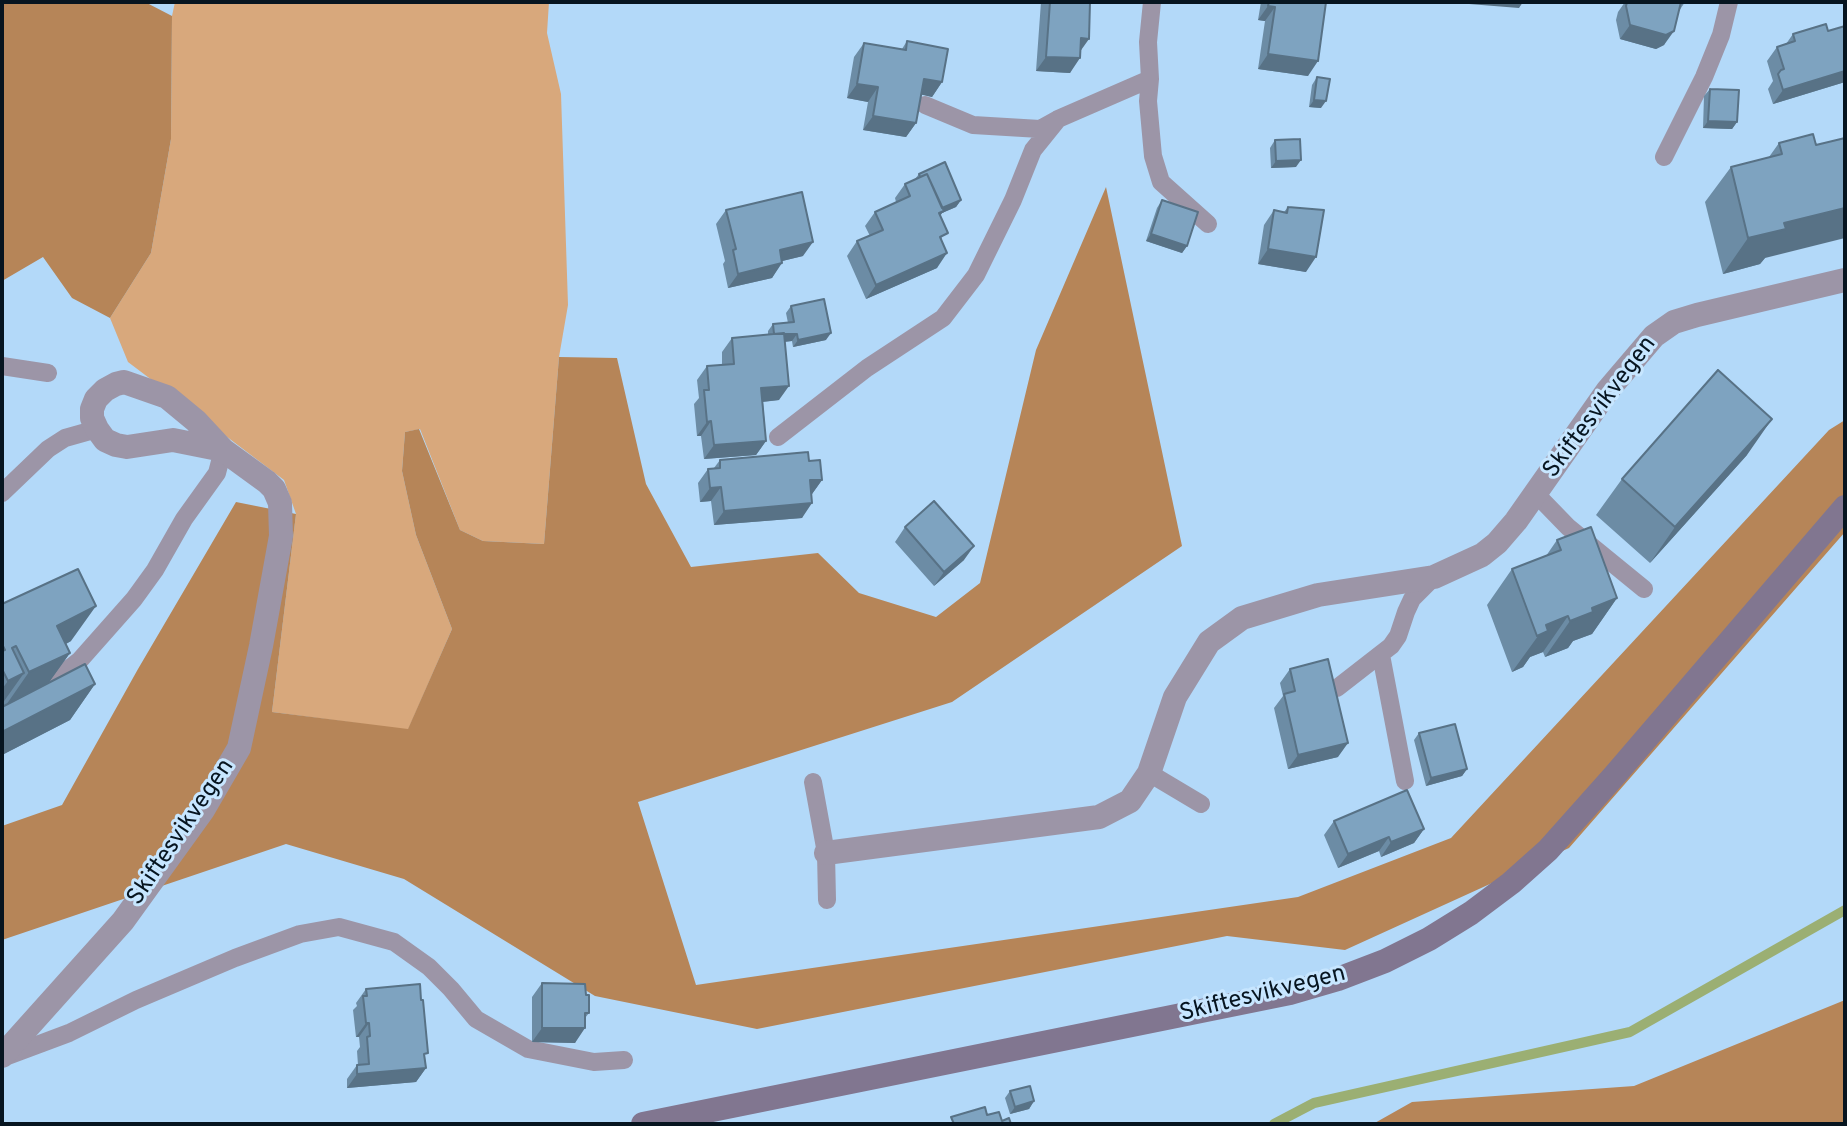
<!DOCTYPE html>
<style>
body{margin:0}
#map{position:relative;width:1847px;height:1126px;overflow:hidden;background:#b3d9f9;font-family:Overpass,sans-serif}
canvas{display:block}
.frame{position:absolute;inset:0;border:4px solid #071520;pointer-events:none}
</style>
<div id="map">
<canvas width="1847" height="1126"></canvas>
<div class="frame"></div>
</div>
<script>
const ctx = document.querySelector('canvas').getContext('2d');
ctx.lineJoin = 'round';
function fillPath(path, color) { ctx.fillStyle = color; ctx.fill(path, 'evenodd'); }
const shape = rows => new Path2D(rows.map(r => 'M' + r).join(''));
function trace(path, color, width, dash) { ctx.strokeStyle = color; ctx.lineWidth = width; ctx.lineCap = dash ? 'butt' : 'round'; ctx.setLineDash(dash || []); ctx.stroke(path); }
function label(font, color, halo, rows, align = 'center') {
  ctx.font = font + ' Overpass,sans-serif'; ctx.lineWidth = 6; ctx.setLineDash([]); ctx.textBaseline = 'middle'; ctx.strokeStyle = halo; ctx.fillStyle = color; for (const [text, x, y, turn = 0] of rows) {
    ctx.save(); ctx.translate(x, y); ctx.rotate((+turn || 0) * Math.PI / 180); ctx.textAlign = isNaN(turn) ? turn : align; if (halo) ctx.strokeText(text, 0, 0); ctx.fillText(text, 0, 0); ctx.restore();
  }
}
fillPath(shape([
 [175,2,549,2,547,33,561,94,568,305,559,357,544,544,483,541,460,530,420,429,405,432,402,471,416,535,452,629,408,730,272,712,296,514,284,480,128,362,110,318,151,253,171,139,172,16]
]), '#d8a87c');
fillPath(shape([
 [2,2,145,2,172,16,171,139,151,253,110,318,72,298,43,257,2,281],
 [1106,187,1182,546,952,702,638,802,696,985,1298,897,1451,838,1829,430,1845,420,1845,532,1569,848,1345,950,1227,936,757,1029,595,996,404,879,286,844,2,940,2,826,62,805,138,669,236,502,296,514,272,712,408,729,452,629,416,535,402,471,405,432,419,429,460,530,483,541,544,544,559,357,617,358,646,484,691,567,818,553,859,593,936,617,980,583,1036,350],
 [1845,1000,1845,1124,1373,1124,1412,1102,1634,1086]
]), '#b68558');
trace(shape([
 [1274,1124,1314,1103,1630,1032,1845,910]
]), '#9baf73', 10);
trace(shape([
 [1152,2,1148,42,1150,79,1148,101,1153,156,1161,182,1208,224],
 [925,105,973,125,1040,129,1058,119,1150,79],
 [1664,157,1704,77,1721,35,1729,2],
 [2,366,48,373],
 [778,437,867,368,943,318,976,275,1013,200,1033,150,1058,119],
 [2,493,48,449,65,438,97,429],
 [1536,494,1568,527,1644,589],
 [1381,655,1405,781],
 [53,681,80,660,134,599,155,570,184,519,217,473,223,450],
 [1337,688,1391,646,1398,636,1406,612,1412,599,1434,577],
 [1149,773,1201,804],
 [813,782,826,853,827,900],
 [2,1058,69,1033,136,1000,235,958,300,934,339,927,394,942,429,967,451,989,476,1019,528,1049,594,1062,624,1060]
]), '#9c95a7', 18);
trace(shape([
 [826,853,1099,817,1130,801,1149,773,1175,697,1209,642,1242,618,1318,595,1434,577,1482,555,1497,543,1516,521,1608,390,1654,336,1674,322,1697,315,1845,280],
 [2,1056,123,921,203,810,239,748,261,646,281,536,280,503,274,489,267,482,223,450,196,421,167,397,124,382,116,384,105,390,96,399,92,409,92,418,97,429,105,440,116,445,127,447,173,440,223,450]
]), '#9c95a7', 24);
trace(shape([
 [643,1124,1290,993,1338,979,1385,961,1429,939,1471,913,1511,883,1548,850,1614,776,1845,507]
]), '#817690', 24);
fillPath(shape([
 [1041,2,1090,2,1081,50,1070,73,1036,71],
 [1261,2,1326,2,1308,76,1258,69,1265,21,1258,20],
 [1625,2,1685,2,1679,11,1664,45,1656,49,1620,39,1616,20,1618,12],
 [1845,26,1845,82,1773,104,1768,89,1773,81,1767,61,1777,47,1786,44,1793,34,1828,31],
 [907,41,942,82,932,97,921,94,916,123,906,137,863,130,868,102,847,98,854,57,864,43,902,49],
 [1317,77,1321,108,1309,107,1312,85],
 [1710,89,1737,122,1732,129,1703,128,1704,96],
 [1813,134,1765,258,1760,264,1723,274,1705,202,1731,167,1769,157,1779,143],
 [1275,140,1296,167,1271,168,1270,148],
 [919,174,961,200,956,207,942,213,940,216,942,242,937,268,866,299,847,256,857,241,870,236,865,226,875,212,896,202,895,198,905,184,915,179],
 [1162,200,1187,246,1182,253,1146,241,1157,208],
 [1288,207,1306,272,1258,264,1264,225,1274,210,1284,212],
 [726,210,803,256,782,261,772,278,728,288,723,264,725,261,716,224],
 [791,306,826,340,793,347,792,341,785,342,779,400,763,402,766,441,756,455,704,459,701,436,697,436,694,404,699,398,697,380,707,366,722,365,722,352,732,338,768,335,768,331,773,324,788,323,786,313],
 [1747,455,1650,563,1596,515,1622,479],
 [720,460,809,461,822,480,812,494,802,518,714,525,711,501,700,502,698,483,708,469,714,468],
 [905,527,964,560,934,586,895,542],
 [1557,540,1617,598,1592,634,1573,641,1568,648,1545,657,1543,652,1530,657,1523,667,1512,672,1487,605,1512,569,1546,556],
 [2,604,71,641,66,644,70,653,48,683,95,684,70,720,2,755,2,707,3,706,2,704],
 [1290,669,1338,757,1288,769,1274,708,1283,696,1280,683],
 [1419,733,1467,769,1462,776,1426,786,1414,740],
 [1334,821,1424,829,1414,843,1381,857,1379,851,1338,868,1324,835],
 [542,983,586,995,589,1013,585,1018,575,1043,532,1042,532,997],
 [366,989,425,1057,426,1068,416,1082,347,1088,347,1079,357,1065,358,1065,357,1051,360,1047,359,1037,356,1037,353,1010,357,1006,356,1003],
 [1010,1091,1034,1101,1029,1109,1010,1114,1005,1098]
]), '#6c8ca5');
fillPath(shape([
 [1471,2,1523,2,1519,8,1469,4],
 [1268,6,1275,7,1265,21,1258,20],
 [1630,25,1674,31,1664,45,1656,49,1620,39],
 [1081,38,1089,39,1079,53],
 [1268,54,1318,61,1308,76,1258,69],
 [1046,57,1080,58,1070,73,1036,71],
 [1845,71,1845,82,1773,104,1783,90],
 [924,79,942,82,932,97,914,93],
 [857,84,878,87,868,102,847,98],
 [1314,100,1326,101,1321,108,1309,107],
 [873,116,916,123,906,137,863,130],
 [1708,121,1737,122,1732,129,1703,128],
 [1301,160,1296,167,1271,168,1276,161],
 [961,200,956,207,942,213,934,225,936,211],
 [1845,208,1845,238,1765,258,1760,264,1723,274,1748,238,1784,223],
 [1151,234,1187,246,1182,253,1146,241],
 [813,242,803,256,770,264,780,250],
 [1268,249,1316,257,1306,272,1258,264],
 [947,253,937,268,866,299,876,285],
 [782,263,772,278,728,288,738,274],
 [831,333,826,340,793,347,798,340],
 [797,334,792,341,769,343,774,336],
 [789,386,779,400,751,403,761,388],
 [1772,419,1747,455,1650,563,1675,527],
 [711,421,701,436,697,436,707,422],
 [766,441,756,455,704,459,714,445],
 [810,480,822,480,812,494],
 [721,487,711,501,700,502,710,488],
 [812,503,802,518,714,525,724,511],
 [974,546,964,560,934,586,944,572],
 [1617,598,1592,634,1573,641,1568,648,1545,657,1570,621,1592,608],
 [96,606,71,641,32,662,57,626],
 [1568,616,1543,652,1530,657,1523,667,1512,672,1546,625],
 [70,653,45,688,4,708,29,672],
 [24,673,2,704,2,689,8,681],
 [95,684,70,720,2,755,2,732],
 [1348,743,1338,757,1288,769,1298,755],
 [1467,769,1462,776,1426,786,1431,778],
 [1424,829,1414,843,1381,857,1391,842],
 [1389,837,1379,851,1338,868,1348,854],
 [366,1023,369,1023,359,1037,356,1037],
 [542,1028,585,1028,575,1043,532,1042],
 [426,1068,416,1082,347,1088,357,1074],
 [1034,1101,1029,1109,1010,1114,1015,1107]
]), '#587286');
const building = shape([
 [1050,2,1090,2,1089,39,1081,38,1080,58,1046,57,1050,2],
 [1269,2,1326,2,1318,61,1268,54,1275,7,1268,6,1269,2],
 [1627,2,1681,2,1674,31,1666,35,1630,25,1626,6,1627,2],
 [1826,24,1828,31,1845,26,1845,71,1783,90,1778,74,1781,70,1784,69,1777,47,1795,41,1793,34,1826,24],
 [907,41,948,49,942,82,924,79,916,123,873,116,878,87,857,84,864,43,906,50,907,41],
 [1317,77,1330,79,1326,101,1314,100,1317,77],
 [1710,89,1739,90,1737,122,1708,121,1710,89],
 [1813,134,1816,145,1845,138,1845,208,1784,223,1786,229,1748,238,1731,167,1782,154,1779,143,1813,134],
 [1300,139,1301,160,1276,161,1275,140,1300,139],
 [945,162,961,200,942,208,927,174,920,177,919,174,945,162],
 [927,174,944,211,939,213,948,233,940,237,947,253,876,285,857,241,883,230,875,212,910,196,905,184,927,174],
 [802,192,813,242,780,250,782,263,738,274,733,250,736,249,726,210,802,192],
 [1162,200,1198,212,1187,246,1151,234,1162,200],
 [1288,207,1324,210,1316,257,1268,249,1274,210,1287,213,1288,207],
 [824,299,831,333,798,340,797,334,774,334,773,324,794,322,791,306,824,299],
 [784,333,789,386,761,388,766,441,714,445,711,421,707,422,704,390,709,390,707,366,734,364,732,338,784,333],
 [1718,370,1772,419,1675,527,1622,479,1718,370],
 [808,452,809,461,820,460,822,480,810,480,812,503,724,511,721,487,710,488,708,469,720,468,720,460,808,452],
 [934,501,974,546,944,572,905,527,934,501],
 [1591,527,1617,598,1592,608,1593,612,1570,621,1568,616,1546,625,1548,631,1537,636,1512,569,1561,550,1557,540,1591,527],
 [78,569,96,606,57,626,70,653,29,672,16,646,12,648,24,673,8,681,2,669,2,651,5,650,2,644,2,604,78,569],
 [1328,659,1348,743,1298,755,1284,694,1295,691,1290,669,1328,659],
 [85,664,95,684,2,732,2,707,85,664],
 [1455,724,1467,769,1431,778,1419,733,1455,724],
 [1407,790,1424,829,1391,842,1389,837,1348,854,1334,821,1407,790],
 [542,983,585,984,586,995,589,995,589,1013,585,1013,585,1028,542,1028,542,983],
 [420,984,421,1000,423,1000,428,1053,424,1054,426,1068,357,1074,357,1065,369,1064,367,1037,370,1036,369,1023,366,1023,363,996,367,996,366,989,420,984],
 [1030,1086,1034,1101,1015,1107,1010,1091,1030,1086],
 [985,1107,987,1115,999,1112,1002,1121,1009,1118,1011,1124,954,1124,951,1117,985,1107]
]);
fillPath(building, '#7ea3c0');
trace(building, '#587286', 2);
label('24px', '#071520', '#c7e6ff', [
 ["Skiftesvikvegen",1601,408,-53],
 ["Skiftesvikvegen",182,833,-56],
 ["Skiftesvikvegen",1263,995,-14]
]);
</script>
